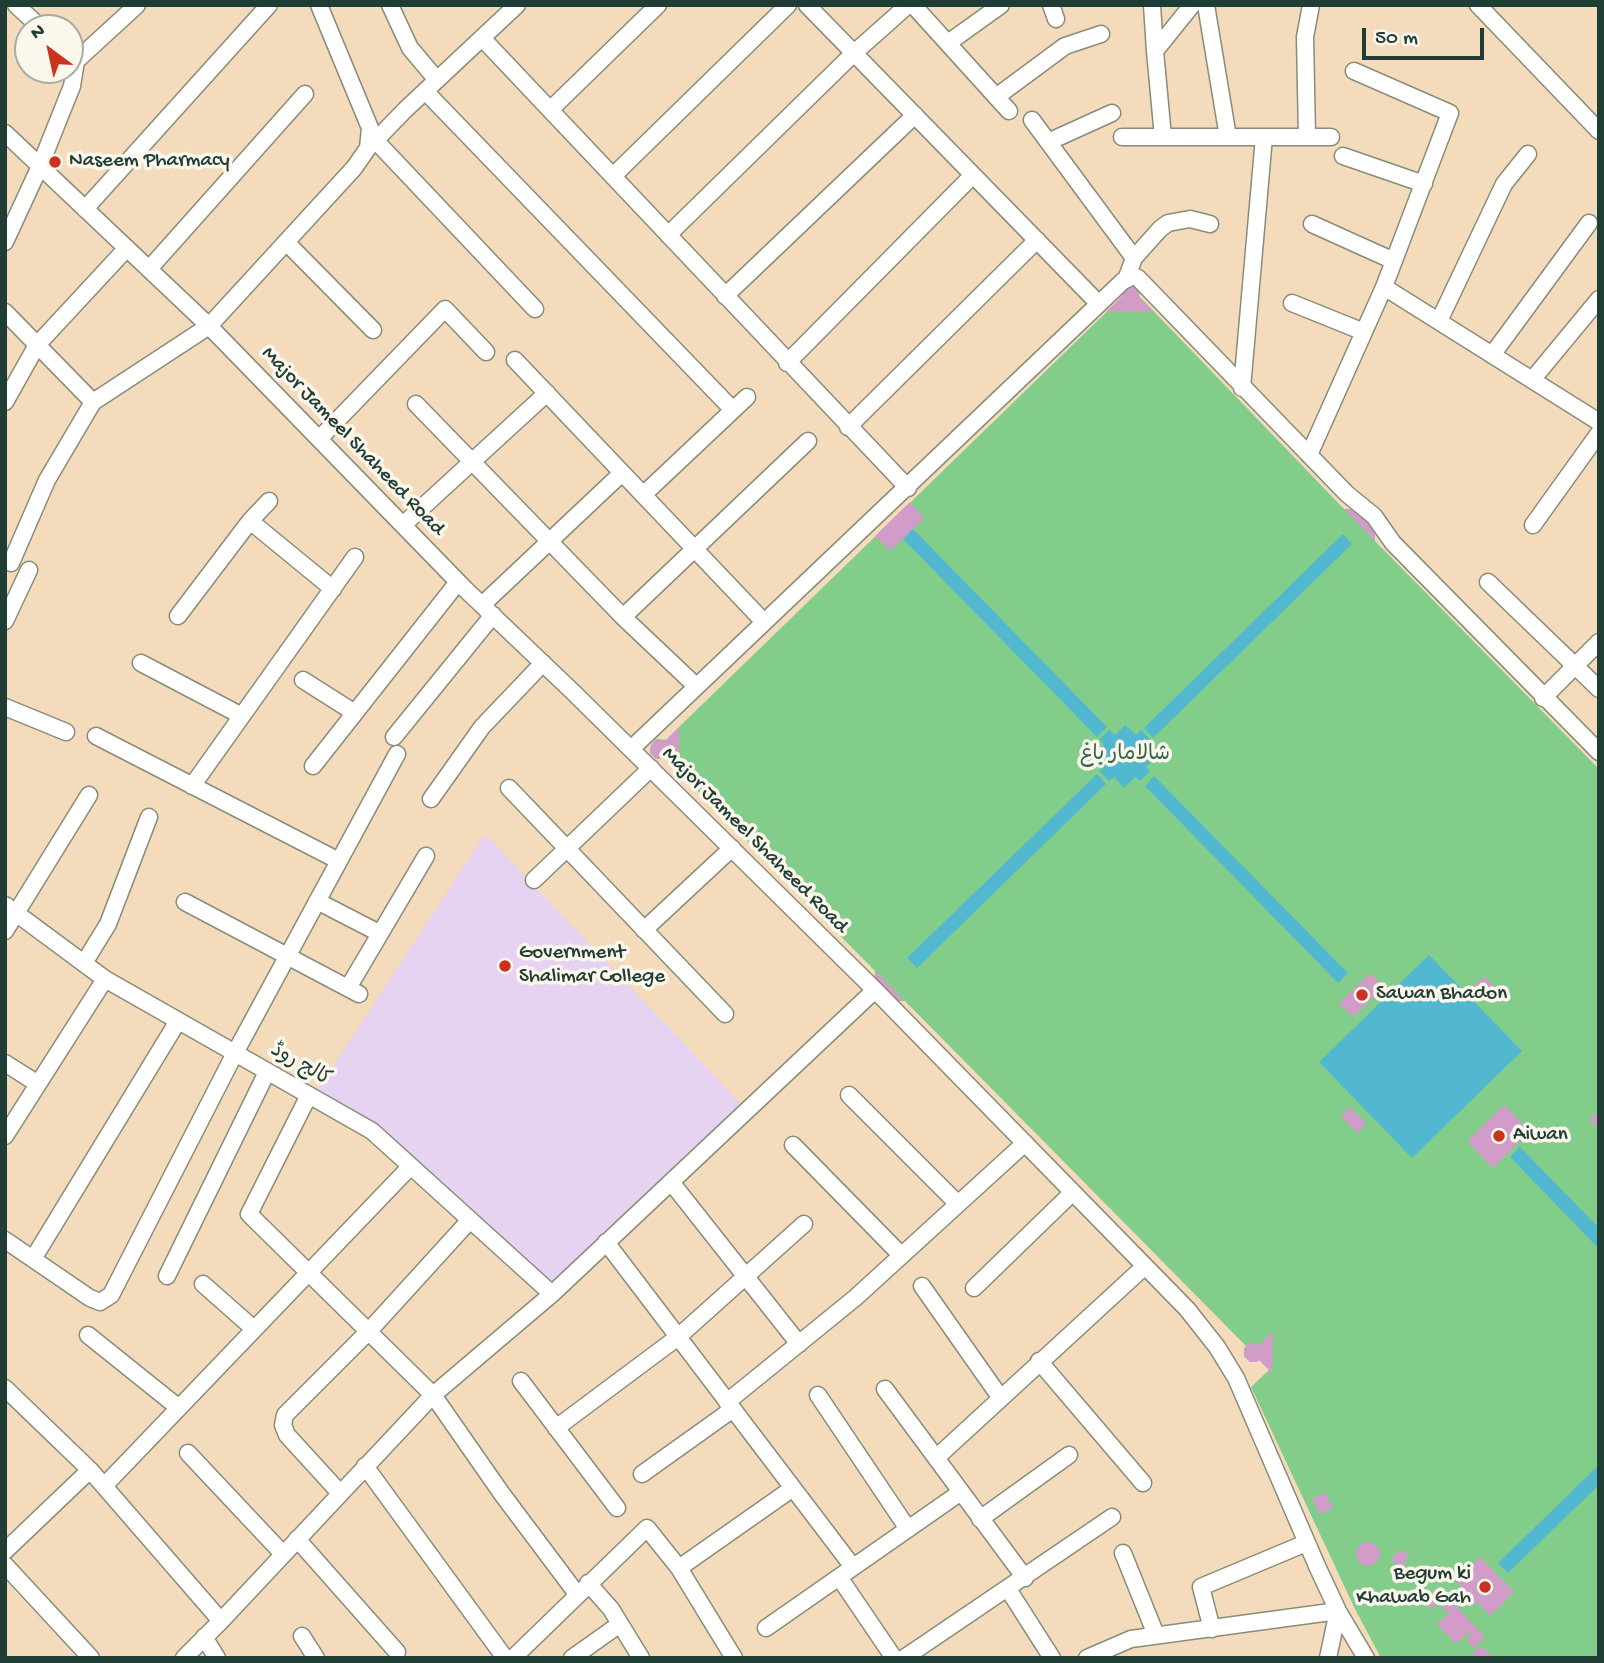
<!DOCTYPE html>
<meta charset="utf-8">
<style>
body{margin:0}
#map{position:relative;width:1604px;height:1663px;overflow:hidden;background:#f3dbbc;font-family:"Gochi Hand",sans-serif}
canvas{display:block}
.frame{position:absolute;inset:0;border:7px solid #1f3d34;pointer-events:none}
.north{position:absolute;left:14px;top:14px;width:70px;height:70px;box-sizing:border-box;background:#fbf7ec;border:2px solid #a3ada2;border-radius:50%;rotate:327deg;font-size:19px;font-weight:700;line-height:28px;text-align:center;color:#1f3d34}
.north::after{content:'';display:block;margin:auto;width:24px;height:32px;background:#c8321e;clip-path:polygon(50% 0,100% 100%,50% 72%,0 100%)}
.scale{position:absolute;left:1362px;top:28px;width:122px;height:32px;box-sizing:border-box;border:4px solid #1f3d34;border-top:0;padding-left:9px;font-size:21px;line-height:24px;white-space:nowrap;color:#1f3d34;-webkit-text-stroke:5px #fbf7ec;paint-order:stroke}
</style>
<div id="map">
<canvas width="1604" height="1663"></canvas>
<div class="frame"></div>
<div class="north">N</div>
<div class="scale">50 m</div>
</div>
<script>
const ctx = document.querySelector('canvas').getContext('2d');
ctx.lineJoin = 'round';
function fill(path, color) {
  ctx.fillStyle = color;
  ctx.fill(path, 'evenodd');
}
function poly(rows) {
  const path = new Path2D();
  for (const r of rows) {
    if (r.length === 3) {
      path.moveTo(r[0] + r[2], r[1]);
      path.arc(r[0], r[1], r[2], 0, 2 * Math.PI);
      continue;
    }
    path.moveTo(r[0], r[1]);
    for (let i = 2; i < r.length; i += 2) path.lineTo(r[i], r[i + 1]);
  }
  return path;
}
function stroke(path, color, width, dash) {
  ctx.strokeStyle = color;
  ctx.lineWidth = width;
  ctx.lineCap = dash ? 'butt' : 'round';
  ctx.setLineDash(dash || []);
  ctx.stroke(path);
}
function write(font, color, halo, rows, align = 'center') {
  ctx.font = font + ' "Gochi Hand","Playpen Sans Arabic",sans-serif';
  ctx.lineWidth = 7;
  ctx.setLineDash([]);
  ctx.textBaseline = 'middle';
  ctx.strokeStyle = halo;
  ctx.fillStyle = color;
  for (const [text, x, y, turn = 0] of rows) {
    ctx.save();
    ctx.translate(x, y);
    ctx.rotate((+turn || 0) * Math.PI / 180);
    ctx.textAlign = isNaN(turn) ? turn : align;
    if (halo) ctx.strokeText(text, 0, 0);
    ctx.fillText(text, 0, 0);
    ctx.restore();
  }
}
fill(poly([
 [485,834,747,1110,552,1294,372,1132,313,1097]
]), '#e5d3f1');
fill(poly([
 [1141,286,1139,296,1344,509,1361,509,1375,524,1375,541,1599,769,1599,1658,1381,1658,1355,1609,1251,1387,1269,1370,1260,1360,1250,1362,1244,1356,1246,1346,905,1001,890,1001,875,985,875,971,665,758,656,759,650,753,651,745,656,739,666,740,679,727,1123,296,1121,293]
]), '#83cd8b');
fill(poly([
 [913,529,1107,727,1097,737,903,539],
 [1343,534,1352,544,1153,738,1144,728],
 [1125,725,1136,735,1141,730,1151,740,1146,745,1157,756,1146,767,1150,772,1140,781,1135,777,1124,788,1114,777,1109,781,1099,771,1104,767,1093,756,1104,745,1100,739,1109,730,1115,735],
 [1097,774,1106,784,917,968,907,958],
 [1154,776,1348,973,1338,983,1145,786],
 [1429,955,1522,1051,1412,1158,1319,1062],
 [1520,1147,1599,1228,1599,1249,1510,1157],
 [1599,1465,1599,1485,1508,1573,1498,1563]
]), '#51b8d0');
fill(poly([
 [1127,280,1141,286,1138,296,1154,312,1106,312,1123,295,1121,293],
 [910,502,924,518,890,551,875,536],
 [1344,509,1361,509,1375,524,1375,541],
 [679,727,679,772,665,758,656,759,650,753,651,745,656,739,665,741],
 [876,971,904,1000,890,1001,875,985],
 [1370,973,1384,987,1353,1017,1339,1003],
 [1484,976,1500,993,1491,1002,1474,986],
 [1504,1105,1530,1131,1493,1168,1467,1141],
 [1350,1107,1366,1124,1357,1133,1341,1116],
 [1599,1110,1599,1129,1589,1120],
 [1273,1331,1272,1373,1259,1360,1257,1362,1250,1362,1244,1356,1244,1348,1250,1343,1259,1345],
 [1325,1493,1333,1508,1320,1514,1312,1499],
 [1368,1554,12],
 [1402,1549,1409,1557,1404,1562,1406,1565,1401,1569,1391,1558],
 [1480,1557,1514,1592,1490,1616,1477,1602,1473,1606,1464,1597,1468,1594,1456,1581],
 [1438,1587,1485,1637,1474,1648,1466,1640,1471,1635,1468,1633,1456,1644,1437,1624,1449,1613,1438,1602,1431,1609,1423,1601],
 [1481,1646,1494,1658,1474,1658,1471,1655]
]), '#d19dc8');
const minor = poly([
 [16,5,41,28],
 [390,5,410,48,437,80],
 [807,5,1099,304],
 [913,5,1009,111],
 [1051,5,1056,19],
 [1152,5,1155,51],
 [1206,5,1228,137],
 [1478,5,1599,131],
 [482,38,908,488],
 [948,43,1001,5],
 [76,61,137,5],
 [425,91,733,410],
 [996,97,1065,46,1101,34],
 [550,110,658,5],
 [1032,120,1134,258,1127,277],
 [5,133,209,326,465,589,573,692,875,990,1187,1309,1217,1347,1236,1378,1317,1566,1338,1611,1366,1658],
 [1122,137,1264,137],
 [1163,137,1155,51,1192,5],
 [1307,137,1305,37,1311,5],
 [375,140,535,309],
 [1048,142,1112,113],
 [370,146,406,109,517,5],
 [1343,156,1424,184],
 [613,176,788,5],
 [85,209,269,5],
 [1312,224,1394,261],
 [668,235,854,53,908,5],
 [5,242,40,166,72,86,76,61,70,55],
 [286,242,373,330],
 [1134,258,1160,229,1168,223,1190,219,1210,224],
 [149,269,305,94],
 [1384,287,1599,422],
 [725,296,915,115],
 [1292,303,1364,332],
 [5,312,93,402,209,326,354,168,368,148,370,128,319,5],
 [1439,321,1504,184,1528,154],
 [1492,355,1589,223],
 [515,360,764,622],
 [787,363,973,175],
 [1532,380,1599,299],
 [1242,388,1264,137,1331,137],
 [5,402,37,345,127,248],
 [416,404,623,617,696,686],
 [848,427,1037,240],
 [319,439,445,309,486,352],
 [1309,455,1384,287,1450,113,1354,71],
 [643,495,747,397],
 [269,501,250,521,333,589],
 [403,525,547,393],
 [1533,525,1599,433],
 [11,563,47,480,93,402],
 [1488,582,1599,689],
 [482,605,622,473],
 [178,616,250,521],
 [623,617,808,441],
 [5,621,29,570],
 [141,663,242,716],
 [303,680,355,713],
 [1543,698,1599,642],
 [5,707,66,732],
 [96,736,339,861],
 [394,737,493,615],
 [631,749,1123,281,1133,276,1138,278,1347,494,1374,516,1393,543,1599,752],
 [313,766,458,582],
 [192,786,355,557],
 [509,788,725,1014],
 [431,799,482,727,543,663],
 [534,880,651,768],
 [317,901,379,933],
 [185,902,359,994],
 [5,905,105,979,372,1131,552,1294],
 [644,930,732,848],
 [5,931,89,795],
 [84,963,108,924,149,817],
 [348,988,426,856],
 [5,1063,38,1084],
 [309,1095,249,1214,433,1395,502,1494,577,1594],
 [849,1095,958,1204],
 [5,1136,105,979],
 [793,1145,901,1255],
 [671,1182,799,1344],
 [5,1240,90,1298,100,1302,111,1295,235,1053,397,754],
 [606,1242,853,1567],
 [33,1259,178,1021],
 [167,1276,267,1072],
 [203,1284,254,1329],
 [922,1286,1000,1397],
 [974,1288,1072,1193],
 [88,1335,179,1408],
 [1039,1361,1143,1483],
 [521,1381,617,1508],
 [5,1388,90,1470,221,1621],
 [885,1389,1025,1578],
 [818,1395,908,1529],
 [727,1402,855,1298,1025,1143],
 [556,1428,678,1337,804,1224],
 [188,1453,283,1554],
 [936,1458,1145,1266],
 [365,1466,505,1658],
 [642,1474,733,1409],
 [104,1486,410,1167],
 [340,1493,287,1435,283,1425,285,1415,369,1331,470,1220],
 [980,1519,1069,1455],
 [297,1539,397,1652],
 [5,1551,90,1470],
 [1123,1553,1156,1635],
 [5,1565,91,1658],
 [679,1568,734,1658],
 [839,1577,894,1658],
 [588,1583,611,1609,641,1658],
 [1008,1589,1052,1658],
 [766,1628,961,1492],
 [1212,1629,1201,1587,1306,1543],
 [302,1636,316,1658],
 [204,1637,217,1658],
 [184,1658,221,1621,433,1395,552,1294,875,990],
 [513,1658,647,1528,679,1568,793,1488],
 [572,1658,620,1624],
 [904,1658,1112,1517],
 [1087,1658,1131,1639,1338,1611,1328,1658]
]);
stroke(minor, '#898c78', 19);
stroke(minor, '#fff', 16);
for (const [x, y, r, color] of [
 [55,162,7,"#c8321e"],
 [505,966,7,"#c8321e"],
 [1362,995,7,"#c8321e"],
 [1499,1136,7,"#c8321e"],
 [1485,1587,7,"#c8321e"]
]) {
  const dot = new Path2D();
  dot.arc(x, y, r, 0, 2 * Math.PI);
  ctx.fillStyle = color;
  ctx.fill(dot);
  stroke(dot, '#fbf7ec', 2.5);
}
write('21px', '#1f3d34', '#fbf7ec', [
 ["Naseem Pharmacy",69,162],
 ["Government",519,954],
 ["Shalimar College",519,978],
 ["Sawan Bhadon",1376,995],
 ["Aiwan",1513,1136],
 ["Begum ki",1471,1575,"right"],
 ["Khawab Gah",1471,1599,"right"]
], 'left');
write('21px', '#1f3d34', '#fbf7ec', [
 ["Major Jameel Shaheed Road",352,442,46],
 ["Major Jameel Shaheed Road",754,841,45],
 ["کالج روڈ",300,1066,30]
]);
write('21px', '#38614a', '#fbf7ec', [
 ["شالامار باغ",1125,756]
]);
</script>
